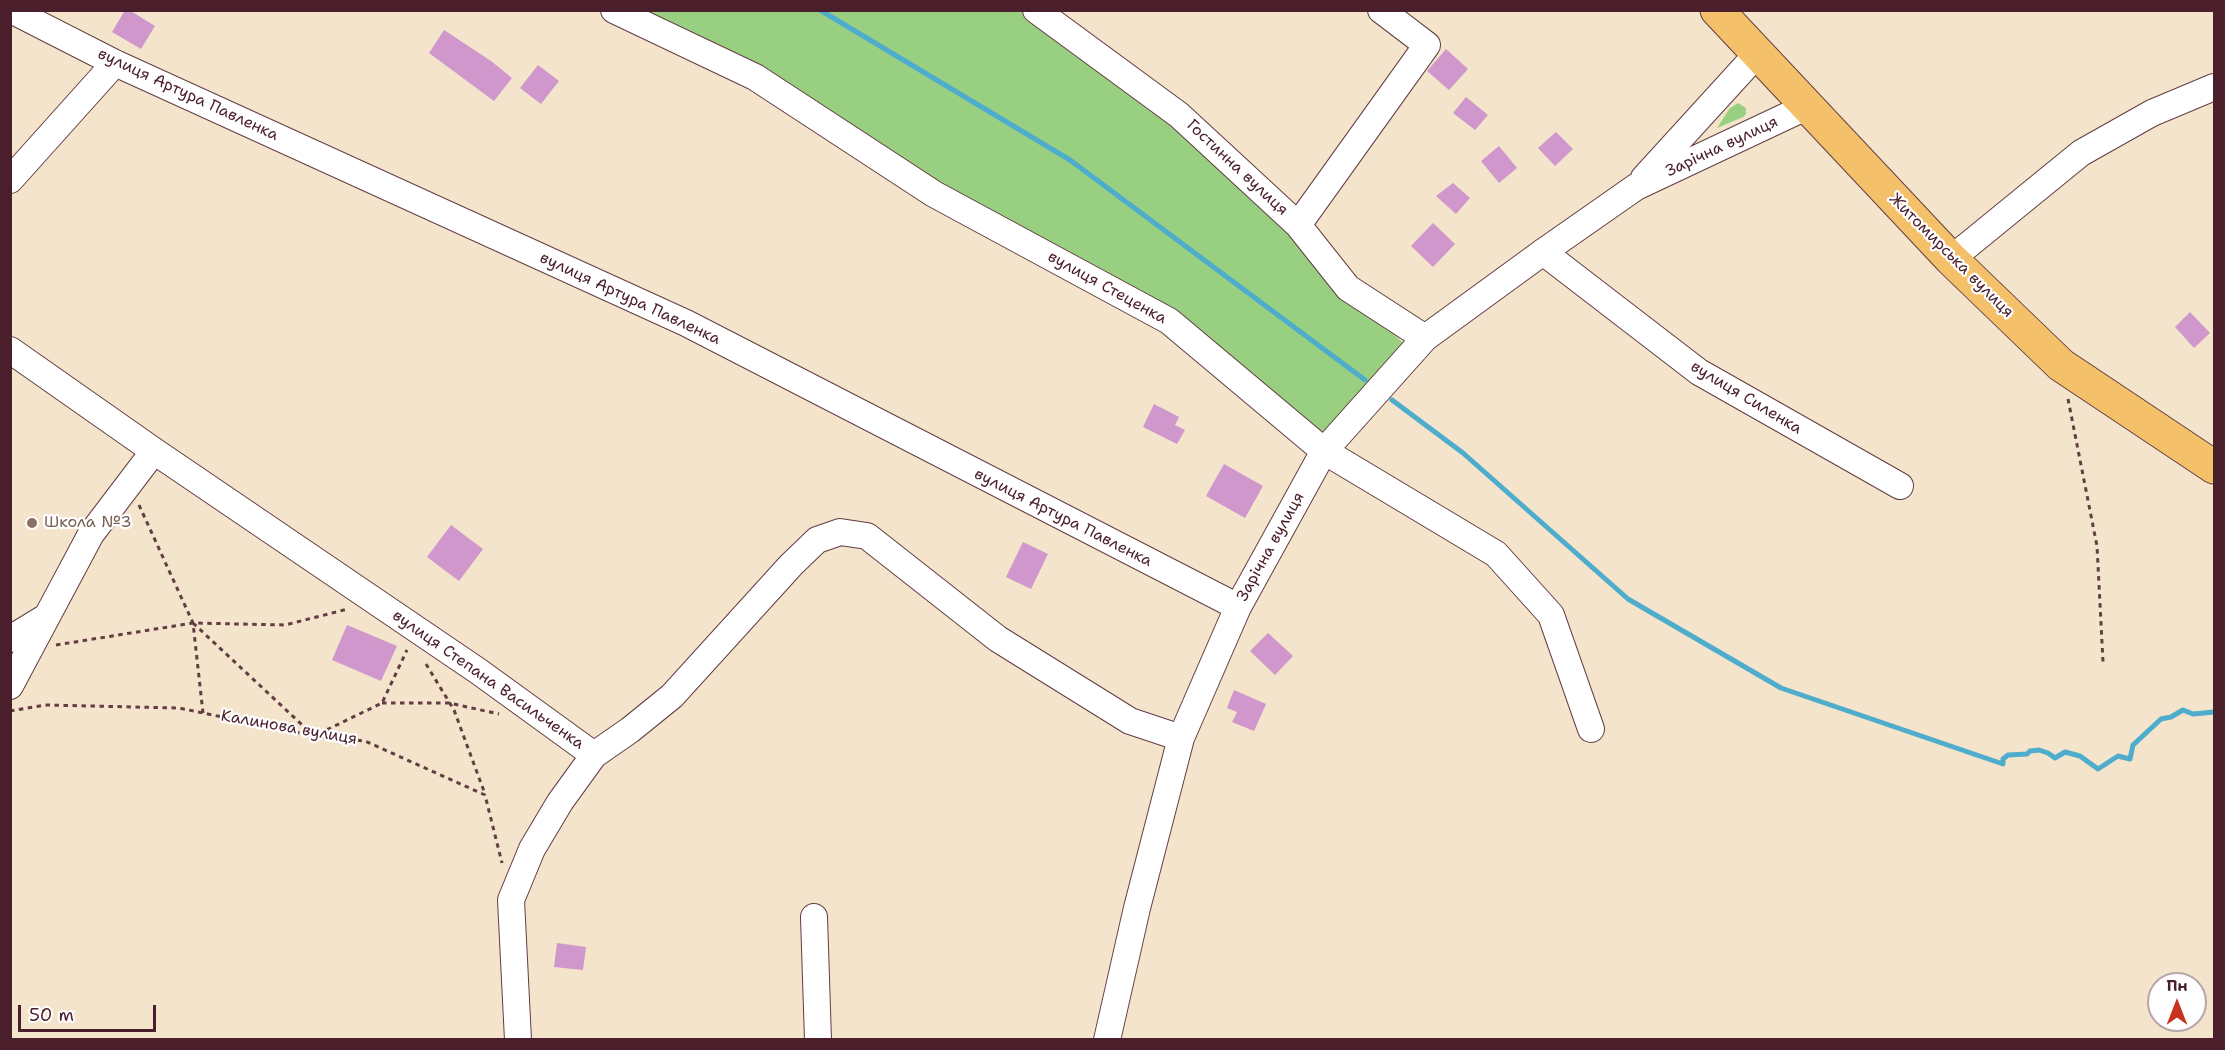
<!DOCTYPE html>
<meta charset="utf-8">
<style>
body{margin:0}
#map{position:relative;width:2225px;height:1050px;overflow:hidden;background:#f3e4cb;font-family:"Shantell Sans",sans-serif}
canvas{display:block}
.frame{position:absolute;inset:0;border:12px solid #4a1f2b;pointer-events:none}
.north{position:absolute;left:2147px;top:972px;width:60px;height:60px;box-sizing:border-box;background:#fff;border:2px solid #b7a5aa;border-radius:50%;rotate:0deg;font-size:16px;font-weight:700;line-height:24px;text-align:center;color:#4a1f2b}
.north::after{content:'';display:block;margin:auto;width:21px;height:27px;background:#c8321e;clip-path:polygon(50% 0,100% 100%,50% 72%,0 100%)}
.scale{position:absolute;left:18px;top:1005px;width:138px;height:27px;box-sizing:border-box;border:3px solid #4a1f2b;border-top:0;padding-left:8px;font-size:18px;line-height:21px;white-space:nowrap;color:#4a1f2b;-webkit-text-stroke:4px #fff;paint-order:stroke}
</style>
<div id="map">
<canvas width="2225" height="1050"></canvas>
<div class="frame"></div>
<div class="north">Пн</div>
<div class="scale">50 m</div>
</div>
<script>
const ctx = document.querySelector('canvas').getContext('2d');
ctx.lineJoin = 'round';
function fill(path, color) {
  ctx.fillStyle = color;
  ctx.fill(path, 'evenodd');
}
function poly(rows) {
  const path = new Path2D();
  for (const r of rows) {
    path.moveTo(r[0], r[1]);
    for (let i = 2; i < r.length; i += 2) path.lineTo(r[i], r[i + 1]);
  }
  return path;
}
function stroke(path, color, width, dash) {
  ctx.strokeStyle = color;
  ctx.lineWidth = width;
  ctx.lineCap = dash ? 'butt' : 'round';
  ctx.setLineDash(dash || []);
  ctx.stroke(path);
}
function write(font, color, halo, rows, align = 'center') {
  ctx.font = font + ' "Shantell Sans",sans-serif';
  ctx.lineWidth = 4.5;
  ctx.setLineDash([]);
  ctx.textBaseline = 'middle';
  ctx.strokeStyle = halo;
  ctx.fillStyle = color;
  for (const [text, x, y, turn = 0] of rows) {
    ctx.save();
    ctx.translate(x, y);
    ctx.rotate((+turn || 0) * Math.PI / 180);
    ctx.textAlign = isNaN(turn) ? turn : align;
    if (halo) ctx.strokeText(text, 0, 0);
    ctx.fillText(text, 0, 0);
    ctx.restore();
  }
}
fill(poly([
 [614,11,1035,11,1179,115,1412,352,1324,451,1169,321],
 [1738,103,1746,108,1746,114,1743,117,1717,128,1730,108]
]), '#98cf81');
stroke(poly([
 [820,10,1070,160,1365,380],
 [1392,400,1463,453,1628,599,1781,688,2003,764,2003,759,2008,755,2027,754,2030,751,2039,750,2048,753,2055,758,2065,752,2080,756,2098,769,2118,756,2130,759,2133,745,2161,719,2171,717,2183,710,2193,714,2214,712]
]), '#4eaccc', 5);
fill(poly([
 [125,10,129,10,155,26,141,49,112,32],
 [444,30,491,61,512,78,494,101,429,53],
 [1446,49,1468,69,1449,90,1427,71],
 [538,65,559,81,541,104,520,88],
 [1466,97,1488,115,1475,130,1453,113],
 [1556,132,1573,149,1555,166,1538,148],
 [1499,146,1517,168,1499,183,1481,161],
 [1453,183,1470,198,1456,214,1436,196],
 [1433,223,1455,244,1433,267,1411,246],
 [2190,312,2210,333,2194,348,2175,327],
 [1154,404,1179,417,1175,425,1185,430,1177,444,1143,427],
 [1224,464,1263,486,1245,518,1206,496],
 [451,525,483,549,459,581,427,557],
 [1023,542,1048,554,1031,589,1006,577],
 [347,625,397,646,381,681,332,660],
 [1268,633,1293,656,1275,675,1250,651],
 [1234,690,1266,704,1254,731,1232,722,1237,712,1227,708],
 [557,943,586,947,583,970,554,967]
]), '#cf97cc');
const minor = poly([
 [11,10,115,63,686,323,1238,607],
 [614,10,755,77,934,194,1169,321,1324,451,1496,554,1551,615,1591,729],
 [1036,10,1179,115,1298,225,1348,288,1425,338],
 [1644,178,1758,53],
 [10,180,115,63],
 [1298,225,1427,45,1381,10],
 [1543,252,1699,372,1900,486],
 [1951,259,2081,153,2152,113,2214,87],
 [10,350,154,451,478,671,594,755,630,730,672,696,791,565,817,540,840,532,867,536,998,639,1130,721,1181,738],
 [10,639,46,617],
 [10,686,91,534,154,451],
 [814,917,818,1040],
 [518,1040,511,900,532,849,560,802,594,755],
 [1107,1040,1137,908,1181,738,1238,607,1324,451,1425,338,1543,252,1636,187,1808,106]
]);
const major = poly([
 [1717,10,1951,259,2061,365,2214,467]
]);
stroke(minor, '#633d43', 28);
stroke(major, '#633d43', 35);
stroke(poly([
 [2068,399,2097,546,2103,662],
 [139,505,193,623,203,713],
 [193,623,314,736,382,703,407,650],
 [56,645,193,623,285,625,348,609],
 [426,664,454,710,485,794],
 [382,703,449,703,499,714],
 [10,711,45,705,179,708,314,736,365,741,485,795,502,863]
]), '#633d43', 3, [4.5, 4.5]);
stroke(minor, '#fff', 26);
stroke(major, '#f4c16a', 33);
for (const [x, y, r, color] of [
 [32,523,6,"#8d6e63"]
]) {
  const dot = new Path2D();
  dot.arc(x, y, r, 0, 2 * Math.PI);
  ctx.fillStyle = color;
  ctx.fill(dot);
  stroke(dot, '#fff', 2);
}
write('16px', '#4a1f2b', '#fff', [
 ["вулиця Артура Павленка",188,95,25],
 ["Зарічна вулиця",1722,147,-25],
 ["Гостинна вулиця",1237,168,43],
 ["Житомирська вулиця",1951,256,45],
 ["вулиця Стеценка",1107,288,29],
 ["вулиця Артура Павленка",630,299,25],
 ["вулиця Силенка",1746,398,31],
 ["вулиця Артура Павленка",1063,518,27],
 ["Зарічна вулиця",1271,547,-61],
 ["вулиця Степана Васильченка",488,680,35],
 ["Калинова вулиця",289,728,10]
]);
write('16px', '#785e54', '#fff', [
 ["Школа №3",44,523]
], 'left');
</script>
